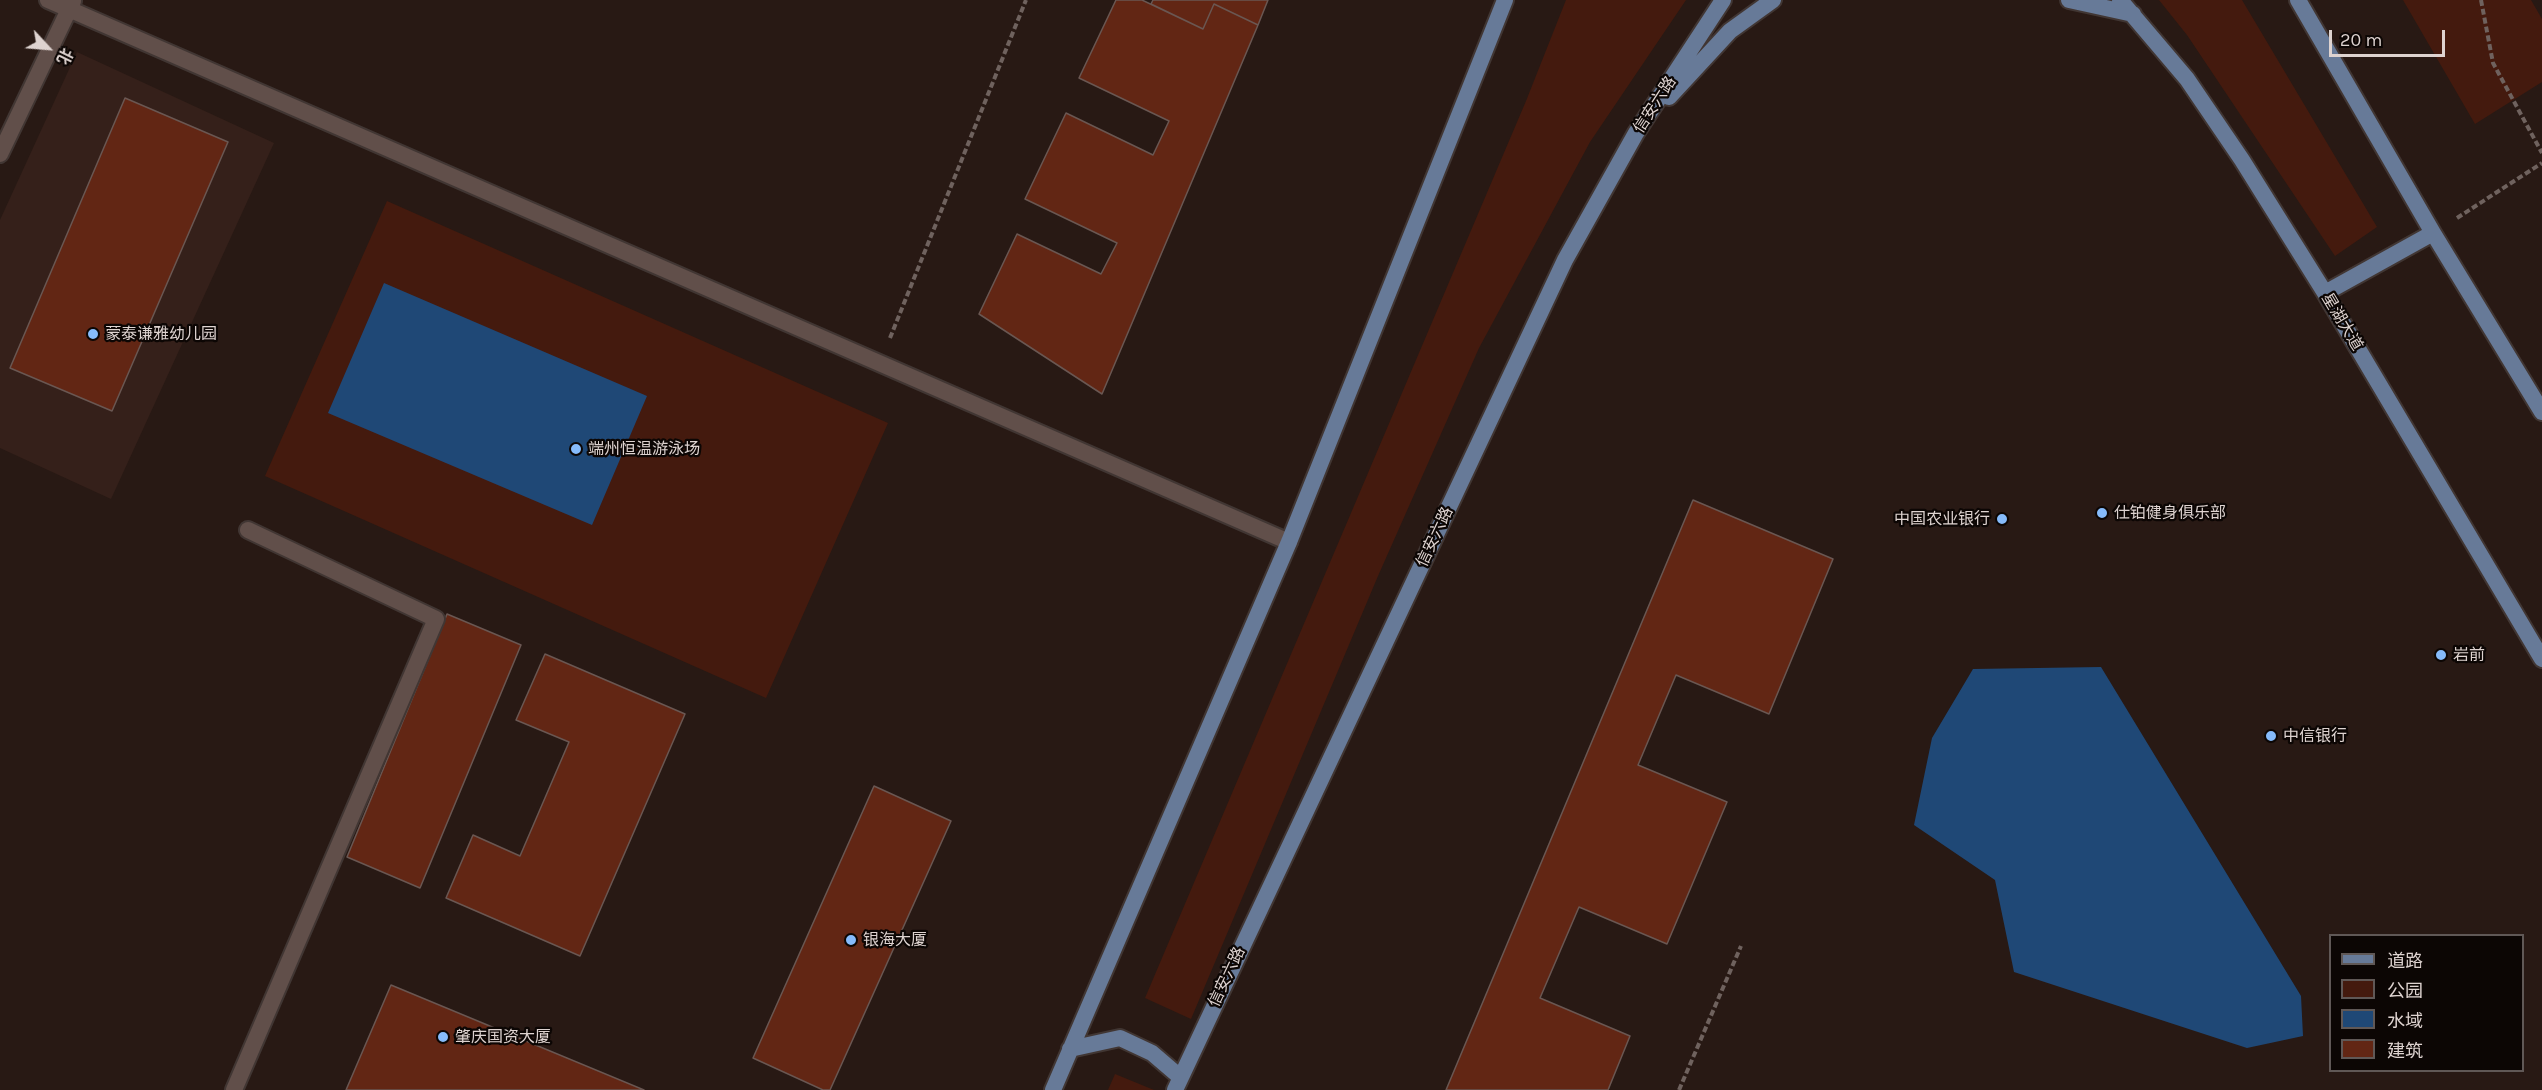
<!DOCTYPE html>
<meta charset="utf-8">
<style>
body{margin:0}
#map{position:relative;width:2542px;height:1090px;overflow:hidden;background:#281914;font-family:Karla,"Noto Sans SC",sans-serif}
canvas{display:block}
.legend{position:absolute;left:2329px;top:934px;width:195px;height:138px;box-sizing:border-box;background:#0c0604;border:2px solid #605856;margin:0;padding:8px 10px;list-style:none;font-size:18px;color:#ded3d0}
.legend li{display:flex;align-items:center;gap:12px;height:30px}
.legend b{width:30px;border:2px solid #605856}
.north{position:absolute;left:18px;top:18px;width:60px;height:60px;-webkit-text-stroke:4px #0c0604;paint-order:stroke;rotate:116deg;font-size:16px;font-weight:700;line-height:24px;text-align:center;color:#ded3d0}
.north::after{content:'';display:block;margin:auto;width:21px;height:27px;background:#ded3d0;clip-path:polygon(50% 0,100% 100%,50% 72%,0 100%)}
.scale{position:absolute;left:2329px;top:30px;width:116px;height:27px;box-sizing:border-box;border:3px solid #ded3d0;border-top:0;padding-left:8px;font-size:18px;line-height:21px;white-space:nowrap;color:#ded3d0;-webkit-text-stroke:4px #0c0604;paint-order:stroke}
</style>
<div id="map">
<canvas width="2542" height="1090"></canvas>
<ul class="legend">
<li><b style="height:8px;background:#677a98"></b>道路</li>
<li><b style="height:16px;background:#441a0e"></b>公园</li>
<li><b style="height:16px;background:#1f4876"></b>水域</li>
<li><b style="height:16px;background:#622614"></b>建筑</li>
</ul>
<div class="north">北</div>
<div class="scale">20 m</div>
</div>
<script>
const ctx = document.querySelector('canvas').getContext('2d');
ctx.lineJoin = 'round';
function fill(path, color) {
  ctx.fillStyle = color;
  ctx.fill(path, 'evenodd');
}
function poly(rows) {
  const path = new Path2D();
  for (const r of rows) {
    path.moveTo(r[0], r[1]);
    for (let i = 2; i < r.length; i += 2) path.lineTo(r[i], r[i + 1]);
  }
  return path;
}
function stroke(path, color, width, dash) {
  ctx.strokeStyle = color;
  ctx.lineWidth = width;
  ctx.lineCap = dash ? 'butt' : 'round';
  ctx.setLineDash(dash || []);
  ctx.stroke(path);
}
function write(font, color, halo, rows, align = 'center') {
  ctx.font = font + ' Karla,"Noto Sans SC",sans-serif';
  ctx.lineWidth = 4.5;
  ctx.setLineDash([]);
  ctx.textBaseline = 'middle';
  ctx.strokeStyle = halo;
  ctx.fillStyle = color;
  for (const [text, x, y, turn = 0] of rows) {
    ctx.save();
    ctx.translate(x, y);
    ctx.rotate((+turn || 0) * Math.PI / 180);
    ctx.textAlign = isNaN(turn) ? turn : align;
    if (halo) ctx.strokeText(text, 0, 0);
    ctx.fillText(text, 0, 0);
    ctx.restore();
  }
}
fill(poly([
 [77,52,274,143,111,499,0,448,0,220]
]), '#35201a');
fill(poly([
 [1566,0,1686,0,1590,142,1479,348,1378,576,1191,1019,1145,998,1526,101],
 [2159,0,2242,0,2377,227,2335,256,2187,35],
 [2403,0,2531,0,2542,19,2542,82,2475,124],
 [387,201,888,423,766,698,265,476],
 [1115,1074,1154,1090,1108,1090]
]), '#441a0e');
fill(poly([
 [384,283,647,396,592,525,328,413],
 [2101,667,2301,996,2303,1036,2247,1048,2014,972,1995,880,1914,825,1932,738,1973,669]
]), '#1f4876');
const building = poly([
 [1116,0,1142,0,1203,29,1214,4,1258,25,1102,394,979,314,1017,234,1101,274,1117,243,1025,199,1066,113,1153,155,1169,121,1079,78,1116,0],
 [1153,0,1268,0,1258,25,1214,4,1203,29,1151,4,1153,0],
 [125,98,228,142,112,411,10,368,125,98],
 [1693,500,1833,559,1769,714,1676,675,1638,765,1727,802,1667,944,1579,907,1540,998,1630,1036,1608,1090,1446,1090,1693,500],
 [447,614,521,645,420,888,347,857,447,614],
 [545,654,685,714,580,956,446,898,473,835,520,856,569,742,516,720,545,654],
 [874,786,951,821,830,1090,823,1090,753,1058,874,786],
 [391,985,644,1090,346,1090,391,985]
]);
fill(building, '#622614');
stroke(building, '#6a5752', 1.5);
const service = poly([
 [234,1090,436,619,248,530]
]);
const minor = poly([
 [48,0,1289,542],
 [0,154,73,1]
]);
const primary = poly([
 [2069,0,2133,14],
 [2120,0,2187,79,2242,160,2325,293,2542,659],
 [2298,0,2433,233,2542,412],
 [1669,97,1730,31,1773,0],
 [2325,293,2433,233],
 [1070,1049,1120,1038,1152,1053,1180,1077],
 [1053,1090,1289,542,1505,0],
 [1175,1090,1565,260,1636,133,1723,0]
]);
stroke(service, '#413633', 20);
stroke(minor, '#413633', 20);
stroke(primary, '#413633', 20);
stroke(poly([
 [2481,0,2493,63,2542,153],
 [2457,218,2542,163],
 [890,338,1026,0],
 [1679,1090,1741,946]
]), '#6f625e', 4, [6, 3]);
stroke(service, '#614f4a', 16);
stroke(minor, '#614f4a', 16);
stroke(primary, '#677a98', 16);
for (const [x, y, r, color] of [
 [93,334,6,"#86bbfb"],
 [576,449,6,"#86bbfb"],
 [2102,513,6,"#86bbfb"],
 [2002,519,6,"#86bbfb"],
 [2441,655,6,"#86bbfb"],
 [2271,736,6,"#86bbfb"],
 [851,940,6,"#86bbfb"],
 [443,1037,6,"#86bbfb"]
]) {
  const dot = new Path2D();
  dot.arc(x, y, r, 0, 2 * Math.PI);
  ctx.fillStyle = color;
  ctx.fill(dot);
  stroke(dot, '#0c0604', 2);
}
write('16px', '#ded3d0', '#0c0604', [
 ["信安六路",1655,105,-57],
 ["星湖大道",2342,322,59],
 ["信安六路",1435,537,-65],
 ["信安六路",1227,977,-65]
]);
write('16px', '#ded3d0', '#0c0604', [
 ["蒙泰谦雅幼儿园",105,334],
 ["端州恒温游泳场",588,449],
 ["仕铂健身俱乐部",2114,513],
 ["中国农业银行",1990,519,"right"],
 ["岩前",2453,655],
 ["中信银行",2283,736],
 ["银海大厦",863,940],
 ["肇庆国资大厦",455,1037]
], 'left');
</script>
